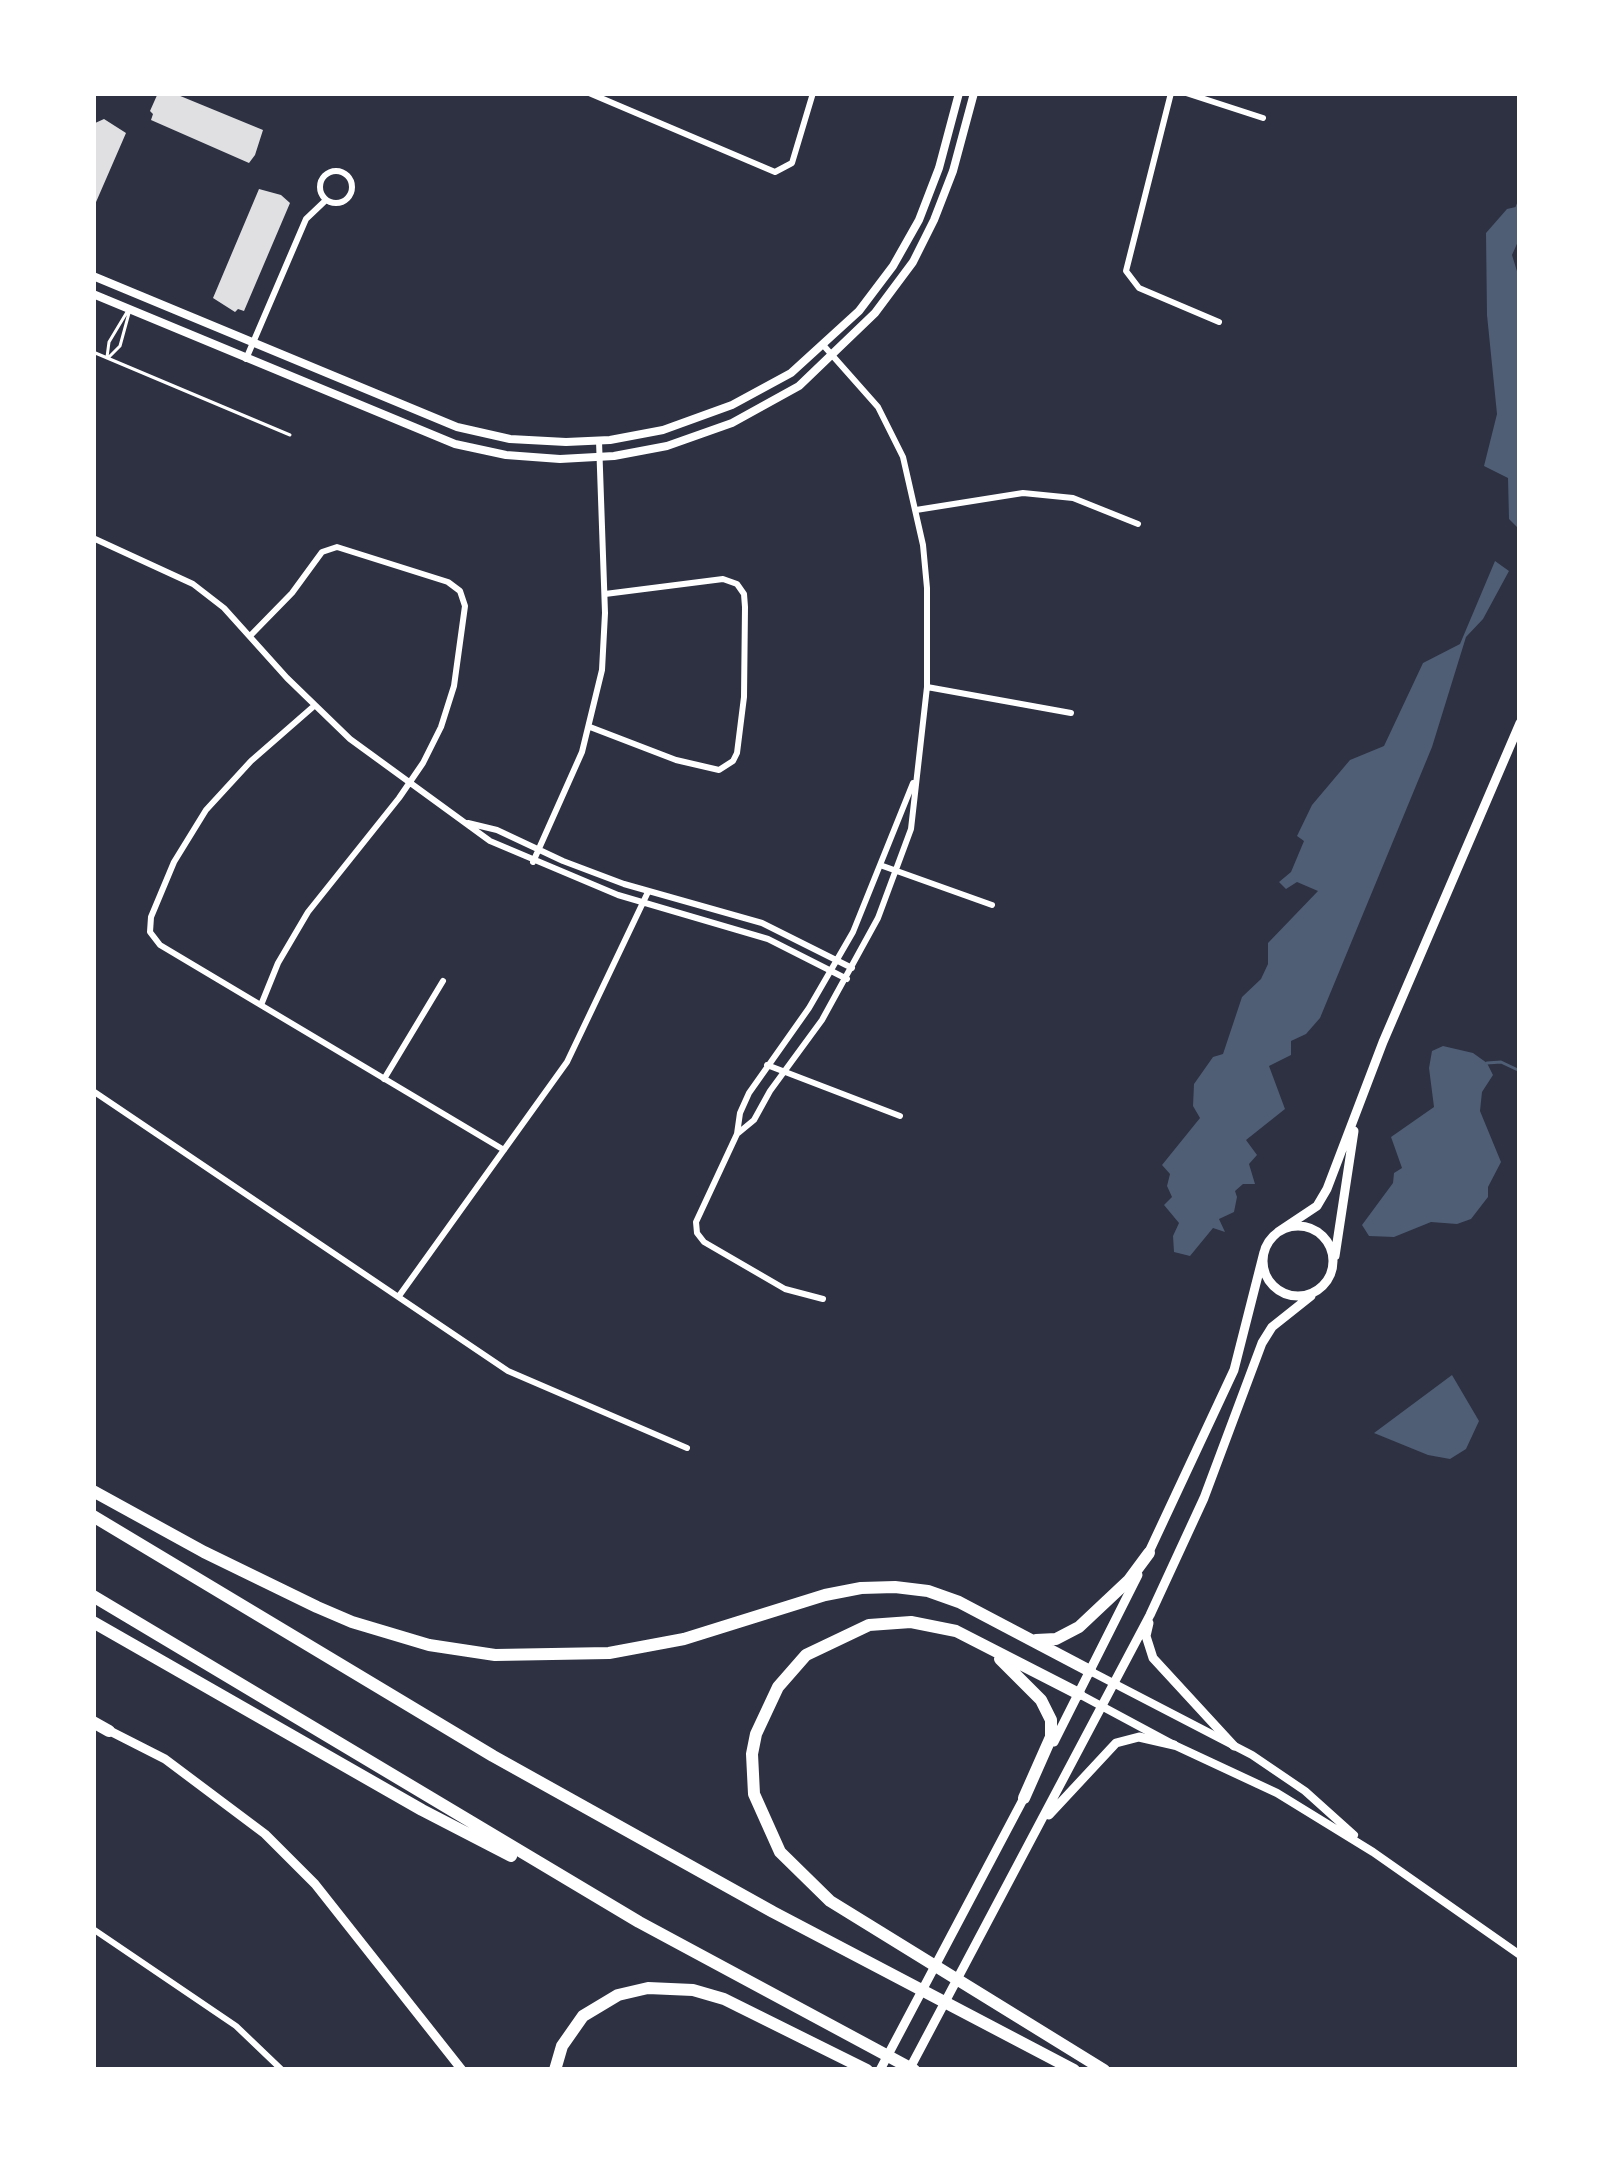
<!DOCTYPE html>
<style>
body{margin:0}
#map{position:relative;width:1613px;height:2163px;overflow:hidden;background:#2d3142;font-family:"Exo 2",sans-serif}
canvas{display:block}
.frame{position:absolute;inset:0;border:96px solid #fff;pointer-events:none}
</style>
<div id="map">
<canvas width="1613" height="2163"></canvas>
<div class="frame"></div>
</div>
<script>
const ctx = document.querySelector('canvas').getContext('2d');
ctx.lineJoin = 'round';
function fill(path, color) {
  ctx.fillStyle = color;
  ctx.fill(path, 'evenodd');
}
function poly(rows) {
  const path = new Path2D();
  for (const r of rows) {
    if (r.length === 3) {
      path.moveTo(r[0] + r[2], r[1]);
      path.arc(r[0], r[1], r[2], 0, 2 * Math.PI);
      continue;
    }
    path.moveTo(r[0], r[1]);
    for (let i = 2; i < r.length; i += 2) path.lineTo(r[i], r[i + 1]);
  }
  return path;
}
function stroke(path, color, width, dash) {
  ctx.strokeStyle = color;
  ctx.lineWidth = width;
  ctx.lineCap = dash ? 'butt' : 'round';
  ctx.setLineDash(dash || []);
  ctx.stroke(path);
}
fill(poly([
 [1520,206,1520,237,1512,255,1520,281,1520,530,1509,519,1508,478,1484,466,1497,414,1487,315,1486,233,1507,209],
 [1495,561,1509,571,1483,619,1466,637,1432,747,1320,1018,1306,1034,1291,1041,1291,1055,1269,1066,1285,1109,1246,1140,1257,1155,1249,1164,1255,1184,1243,1184,1235,1191,1237,1197,1234,1212,1219,1219,1225,1232,1213,1228,1190,1256,1174,1252,1173,1236,1179,1223,1164,1205,1172,1197,1167,1186,1170,1174,1162,1165,1200,1118,1193,1106,1194,1084,1213,1057,1223,1054,1242,997,1261,979,1268,964,1268,943,1318,891,1297,882,1286,889,1279,882,1291,872,1304,841,1297,836,1312,805,1350,760,1384,746,1423,663,1460,644],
 [1443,1046,1473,1053,1487,1063,1493,1075,1482,1092,1480,1111,1501,1162,1488,1187,1488,1197,1471,1219,1457,1224,1431,1222,1394,1237,1369,1236,1362,1225,1393,1183,1394,1173,1402,1168,1391,1137,1434,1107,1429,1068,1432,1051],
 [1452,1375,1479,1421,1466,1449,1450,1459,1428,1455,1374,1433]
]), '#4f5d75');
stroke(poly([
 [1517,207,1520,200],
 [1487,1063,1501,1062,1520,1071]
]), '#4f5d75', 3);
fill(poly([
 [158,93,173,93,263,130,255,155,249,163,151,120,153,114,150,111],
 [104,119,126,133,93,209,93,124],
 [259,189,281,195,290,203,244,311,238,309,235,312,213,298]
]), '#e0e0e3');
stroke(poly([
 [93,352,290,435],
 [107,357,109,342,127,312],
 [109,357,120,346,129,313]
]), '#fff', 3);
stroke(poly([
 [589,93,775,172,792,163,813,93],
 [1171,93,1126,271,1139,288,1219,322],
 [1186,93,1263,118],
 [336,187,16],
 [246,359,306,219,326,200],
 [916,510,1023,493,1073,498,1138,524],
 [93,538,193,584,224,608,287,678,350,739,490,841,618,895,768,939,847,979],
 [250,636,292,593,322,552,337,547,448,582,460,591,465,606,454,686,441,727,423,763,399,798,308,912,278,963,261,1005],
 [927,687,1071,713],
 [314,706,251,761,206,810,174,862,151,917,150,932,160,945,504,1150],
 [590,727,676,760,719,770,733,761,737,753,744,697,745,607,744,594,737,584,723,579,605,594],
 [468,823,497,830,563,861,624,884,762,923,852,968],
 [533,862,582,752,602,670,605,613,599,441],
 [880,865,992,905],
 [767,1065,900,1116],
 [384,1079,443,981],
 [93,1091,508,1371,687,1448],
 [737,1134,754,1120,770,1091,822,1020,878,918,911,829,927,687,927,588,923,545,903,457,878,407,824,346],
 [399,1296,567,1062,648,892],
 [823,1299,785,1289,704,1242,697,1233,696,1222,737,1134,740,1113,749,1093,809,1008,853,932,913,783],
 [93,1929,236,2026,282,2070]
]), '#fff', 6);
stroke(poly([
 [93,276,457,427,510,439,566,442,610,440,663,430,732,405,791,373,859,311,893,266,919,220,939,168,959,93],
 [93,294,455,444,506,455,560,459,614,456,667,446,732,423,799,386,875,313,913,262,934,220,953,171,974,93],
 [1090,1671,1252,1755,1305,1791,1354,1835],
 [1079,1694,1174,1745,1277,1793,1373,1852,1520,1955]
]), '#fff', 8);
stroke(poly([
 [1298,1261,35],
 [1278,1232,1317,1206,1327,1189,1383,1042,1520,723],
 [1335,1256,1354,1131],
 [1148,1554,1234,1370,1264,1252],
 [1149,1623,1146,1636,1153,1658,1234,1746],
 [106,1729,165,1759,265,1834,315,1884,462,2070],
 [1054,1742,1138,1575],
 [1049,1815,1116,1743,1139,1737,1174,1745],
 [880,2070,1026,1794],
 [909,2070,1150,1615,1204,1498,1262,1343,1272,1327,1311,1296]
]), '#fff', 9);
stroke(poly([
 [93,1491,204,1552,317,1607,352,1622,429,1645,495,1655,609,1653,684,1639,825,1595,861,1588,895,1587,928,1591,959,1602,1090,1671],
 [93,1516,493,1756,773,1912,1074,2070],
 [93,1596,639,1922,914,2070],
 [93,1622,422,1810,511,1856],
 [1036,1640,1056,1639,1079,1627,1129,1580,1149,1553],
 [1000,1659,1041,1700,1051,1720,1051,1737,1024,1798],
 [1079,1694,956,1631,911,1622,869,1625,806,1655,778,1687,756,1734,752,1754,754,1794,780,1852,830,1901,1104,2070],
 [93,1722,109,1731],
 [555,2070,562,2046,583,2016,618,1995,648,1988,693,1990,724,1999,867,2070]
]), '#fff', 12);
</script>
